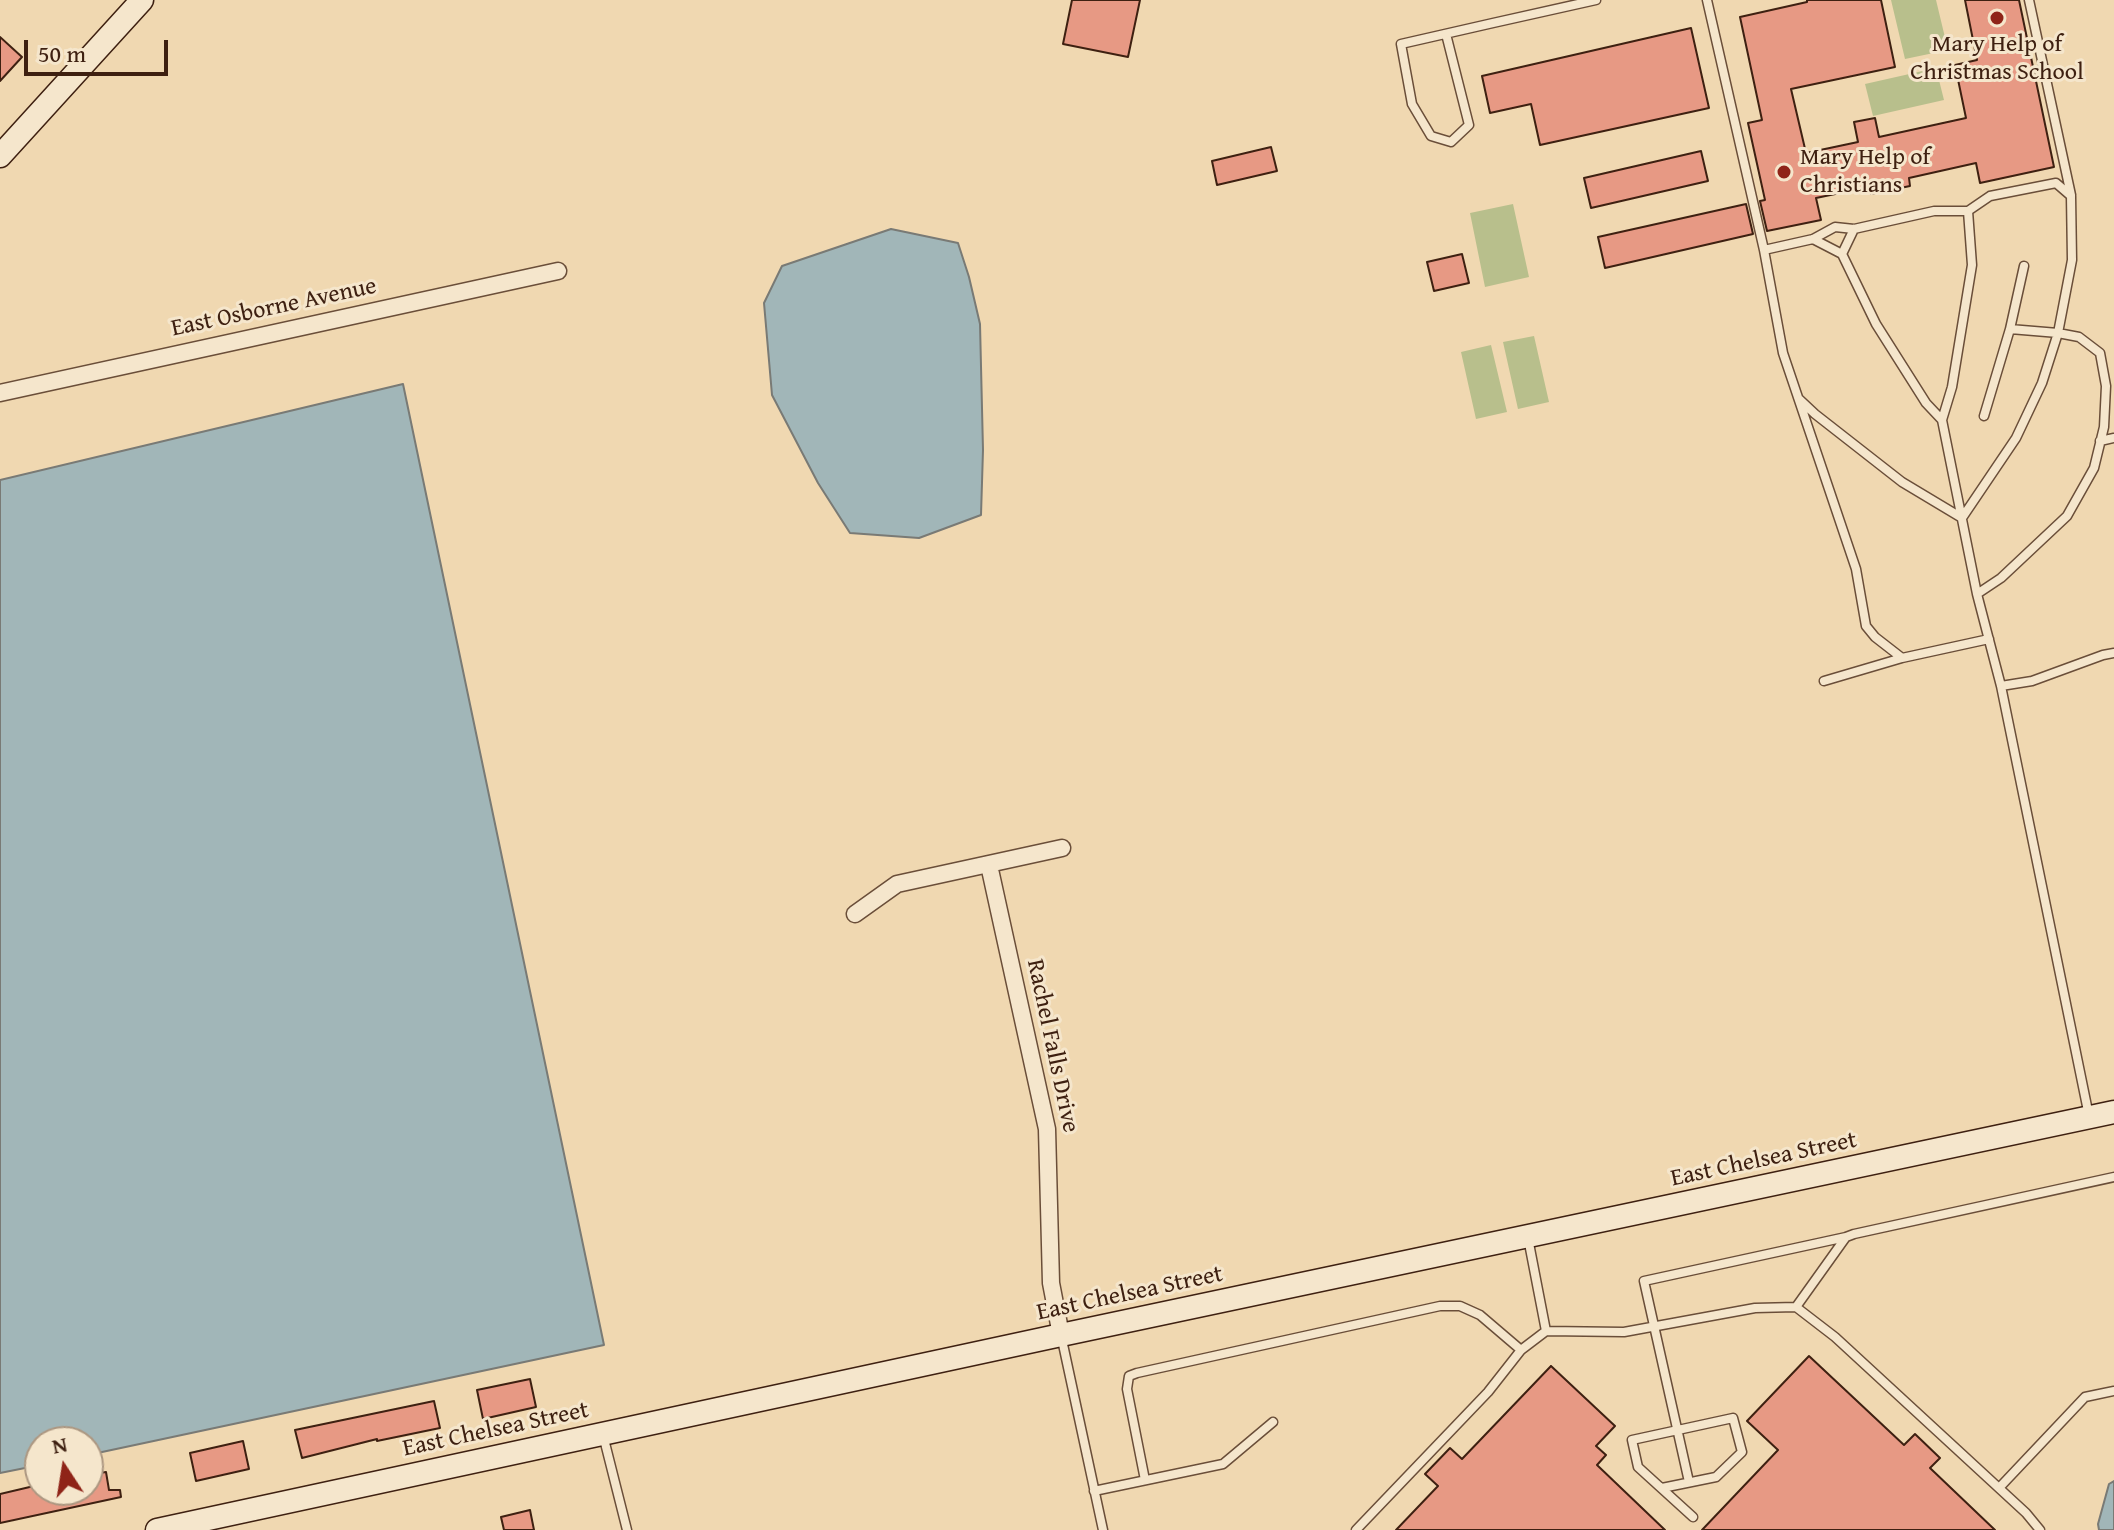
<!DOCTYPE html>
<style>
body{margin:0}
#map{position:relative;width:2114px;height:1530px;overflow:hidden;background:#f0d8b1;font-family:"Gentium Book Plus",serif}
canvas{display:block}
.north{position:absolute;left:24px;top:1426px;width:80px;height:80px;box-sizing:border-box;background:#f5e6cc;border:2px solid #ac9781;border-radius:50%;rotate:348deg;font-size:22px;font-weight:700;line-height:32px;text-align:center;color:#3e2011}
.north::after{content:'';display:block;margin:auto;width:28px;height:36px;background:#8f2418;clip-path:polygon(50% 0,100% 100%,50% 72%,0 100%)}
.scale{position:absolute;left:24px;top:40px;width:144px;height:36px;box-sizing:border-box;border:4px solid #3e2011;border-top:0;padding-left:10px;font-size:24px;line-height:28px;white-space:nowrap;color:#3e2011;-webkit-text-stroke:6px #f5e6cc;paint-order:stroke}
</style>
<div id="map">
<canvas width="2114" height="1530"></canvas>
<div class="north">N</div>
<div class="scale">50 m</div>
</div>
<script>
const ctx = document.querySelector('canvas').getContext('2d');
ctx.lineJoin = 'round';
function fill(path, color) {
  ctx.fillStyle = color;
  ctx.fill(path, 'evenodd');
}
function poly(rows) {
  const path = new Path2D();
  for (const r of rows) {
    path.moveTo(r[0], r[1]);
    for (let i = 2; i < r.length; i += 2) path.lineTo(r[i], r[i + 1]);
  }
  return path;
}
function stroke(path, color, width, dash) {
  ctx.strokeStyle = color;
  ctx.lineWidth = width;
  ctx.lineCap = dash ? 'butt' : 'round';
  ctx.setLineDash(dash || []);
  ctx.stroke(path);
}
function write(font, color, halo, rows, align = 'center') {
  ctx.font = font + ' "Gentium Book Plus",serif';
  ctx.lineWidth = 6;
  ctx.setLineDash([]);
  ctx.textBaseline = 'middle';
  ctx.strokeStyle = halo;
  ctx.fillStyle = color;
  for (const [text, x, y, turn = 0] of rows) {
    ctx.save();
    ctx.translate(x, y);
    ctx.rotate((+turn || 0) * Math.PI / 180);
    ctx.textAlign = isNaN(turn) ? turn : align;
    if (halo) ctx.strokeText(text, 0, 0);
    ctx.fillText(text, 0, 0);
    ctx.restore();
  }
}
fill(poly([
 [1891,0,1936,0,1948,50,1905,59],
 [1936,68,1944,100,1873,116,1865,84],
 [1513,204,1529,277,1485,287,1470,213],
 [1534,336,1549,402,1518,409,1503,342],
 [1491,345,1507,412,1476,419,1461,352]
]), '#b8bf8c');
const water = poly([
 [891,229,958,243,969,277,980,324,983,450,981,515,919,538,850,533,818,483,772,395,764,303,782,266,891,229],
 [403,384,604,1345,88,1455,88,1442,40,1442,40,1465,0,1473,0,480,403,384],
 [2114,1481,2114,1530,2099,1530,2098,1524,2109,1484,2114,1481]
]);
fill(water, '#a1b6b8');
stroke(water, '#797a75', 2);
const building = poly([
 [1072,0,1140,0,1128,57,1063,44,1072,0],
 [1807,0,1881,0,1895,67,1791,89,1806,153,1858,142,1854,122,1875,118,1879,137,1966,118,1955,65,1977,60,1965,0,2019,0,2054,167,1980,183,1976,163,1909,178,1910,186,1871,194,1869,187,1816,198,1821,220,1767,231,1760,201,1765,200,1748,123,1762,120,1740,17,1807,2,1807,0],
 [1691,28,1709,108,1540,145,1531,104,1490,113,1482,76,1691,28],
 [0,37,22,57,0,81,0,37],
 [1271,147,1277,171,1217,185,1212,161,1271,147],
 [1701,151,1708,181,1591,208,1584,178,1701,151],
 [1746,204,1753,234,1605,268,1598,237,1746,204],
 [1462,254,1469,283,1434,291,1427,262,1462,254],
 [1809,1356,1904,1445,1915,1434,1940,1458,1930,1468,1995,1530,1702,1530,1778,1450,1747,1421,1809,1356],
 [1551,1366,1615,1426,1596,1446,1606,1455,1597,1465,1665,1530,1396,1530,1438,1486,1425,1474,1450,1448,1462,1459,1551,1366],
 [530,1379,536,1407,483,1419,477,1390,530,1379],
 [434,1401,440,1428,377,1441,377,1439,302,1458,295,1430,434,1401],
 [243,1441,249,1469,196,1481,190,1453,243,1441],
 [106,1472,109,1490,120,1490,121,1497,0,1523,0,1494,34,1486,35,1490,88,1490,88,1475,106,1472],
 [530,1510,534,1530,504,1530,501,1517,530,1510]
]);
fill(building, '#e79984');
stroke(building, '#3e2011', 2);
const lane = poly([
 [1707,0,1764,250,1783,353,1856,569,1866,626,1875,637,1902,658,1989,639],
 [2029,0,2071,195],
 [1446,34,1469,125,1451,142,1431,136,1412,104,1401,44,1493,23,1596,0],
 [1813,239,1842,254,1876,324,1926,403,1942,420,1952,387,1972,265,1968,211],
 [1764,250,1813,239,1835,227,1854,229,1934,211,1968,211,1990,196,2056,183,2071,196,2072,260,2058,333,2042,383,2016,438,1962,518,1902,482,1815,414,1799,399],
 [1842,254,1854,229],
 [2010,329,2024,266],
 [1984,416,2010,329,2058,333,2079,337,2100,353,2106,386,2104,427,2094,468,2067,516,2001,578,1977,594,2001,686],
 [1942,420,1977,594],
 [2100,441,2114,438],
 [1824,681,1902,658],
 [2089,1116,2001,686,2032,681,2103,655,2114,653],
 [1528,1238,1546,1331],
 [1796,1307,1846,1237,1854,1234,2114,1177],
 [1061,1335,1103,1530],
 [603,1435,627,1530],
 [1145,1480,1127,1389,1129,1376,1137,1373,1440,1306,1460,1306,1480,1315,1521,1350],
 [1689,1482,1644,1281,1846,1237],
 [1662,1488,1716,1477,1742,1452,1733,1418,1632,1440,1638,1467,1693,1517],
 [1999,1488,2085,1397,2114,1391],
 [1094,1491,1223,1464,1273,1422],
 [1356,1530,1488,1392,1521,1350,1546,1331,1624,1332,1755,1308,1796,1307,1835,1337,2026,1513,2040,1530]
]);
const street = poly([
 [0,393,558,271],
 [989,865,1047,1129,1051,1283,1061,1335],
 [855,914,897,884,1062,848]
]);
const secondary = poly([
 [0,156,142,0],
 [157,1530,1061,1335,2114,1112]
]);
stroke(lane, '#6a4e39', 11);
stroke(street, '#6a4e39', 19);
stroke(secondary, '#3e2011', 25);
stroke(lane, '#f5e6cc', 8);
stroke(street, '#f5e6cc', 16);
stroke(secondary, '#f5e6cc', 22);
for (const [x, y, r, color] of [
 [1997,18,8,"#8f2418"],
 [1784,172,8,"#8f2418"]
]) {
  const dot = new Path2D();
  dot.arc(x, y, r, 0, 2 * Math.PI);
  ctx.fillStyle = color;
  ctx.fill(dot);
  stroke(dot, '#f5e6cc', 3);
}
write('24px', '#3e2011', '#f5e6cc', [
 ["Mary Help of",1997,45],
 ["Christmas School",1997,73],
 ["Mary Help of",1800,158,"left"],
 ["Christians",1800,186,"left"]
]);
write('24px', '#3e2011', '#f5e6cc', [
 ["East Osborne Avenue",274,308,-12],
 ["Rachel Falls Drive",1052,1046,78],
 ["East Chelsea Street",1764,1160,-12],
 ["East Chelsea Street",1130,1294,-12],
 ["East Chelsea Street",496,1430,-12]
]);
</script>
